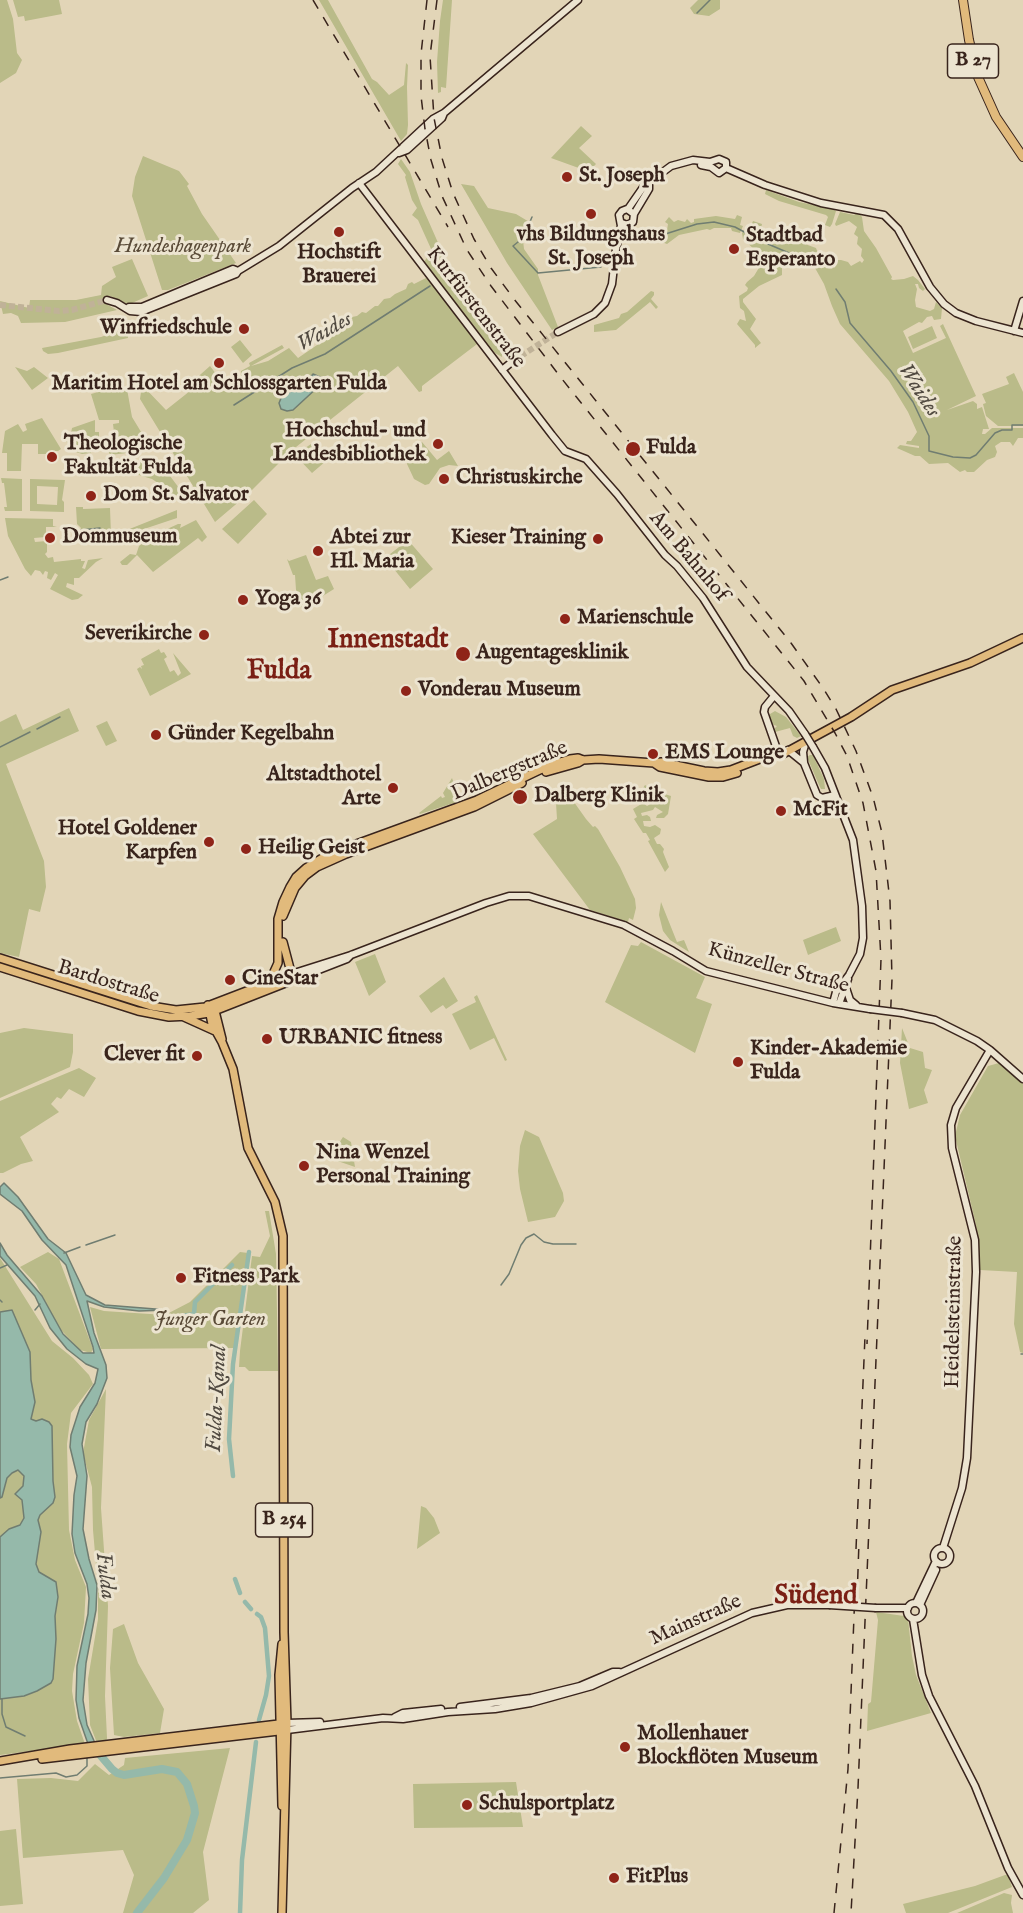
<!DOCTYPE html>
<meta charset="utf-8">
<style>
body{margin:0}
canvas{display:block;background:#e2d5b7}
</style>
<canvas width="1023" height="1913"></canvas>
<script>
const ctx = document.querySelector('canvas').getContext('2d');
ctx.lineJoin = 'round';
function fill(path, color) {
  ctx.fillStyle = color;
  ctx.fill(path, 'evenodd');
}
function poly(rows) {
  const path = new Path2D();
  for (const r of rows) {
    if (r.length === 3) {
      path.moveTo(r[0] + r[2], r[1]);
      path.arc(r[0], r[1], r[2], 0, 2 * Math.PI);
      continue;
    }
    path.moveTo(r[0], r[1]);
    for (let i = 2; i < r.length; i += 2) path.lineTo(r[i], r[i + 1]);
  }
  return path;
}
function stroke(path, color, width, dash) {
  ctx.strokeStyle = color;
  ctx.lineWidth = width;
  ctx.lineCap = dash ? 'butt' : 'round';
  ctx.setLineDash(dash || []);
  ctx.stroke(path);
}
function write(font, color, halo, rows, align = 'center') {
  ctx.font = font + ' "IM FELL English",serif';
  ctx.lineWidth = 6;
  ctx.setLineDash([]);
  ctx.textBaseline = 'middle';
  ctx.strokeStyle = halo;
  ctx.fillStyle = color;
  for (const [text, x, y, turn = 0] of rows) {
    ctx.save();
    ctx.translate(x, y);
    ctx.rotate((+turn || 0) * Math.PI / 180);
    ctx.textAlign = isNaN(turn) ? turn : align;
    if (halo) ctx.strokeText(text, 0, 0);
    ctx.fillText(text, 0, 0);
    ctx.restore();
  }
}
fill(poly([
 [0,0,7,0,13,19,17,53,22,60,16,73,0,83],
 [13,0,59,0,62,14,25,21,24,16,18,17],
 [319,0,328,0,372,79,377,82,389,95,404,85,406,63,408,65,407,87,408,125,407,134,401,141],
 [443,0,452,0,446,88,441,87,441,92,438,93,437,62,440,21],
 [698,0,720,0,720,9,709,16,694,14,690,8],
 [581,126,592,136,579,148,596,164,585,175,587,171,551,158],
 [143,156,179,171,189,184,187,186,202,214,236,263,168,290,162,290,132,196,135,177],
 [401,159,410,172,421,204,443,254,448,268,444,269,474,317,502,352,502,357,495,353,465,317,423,263,432,251,418,220,412,215,417,208,412,200,405,177,406,175,398,164],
 [461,184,474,186,488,208,516,214,531,223,523,240,524,249,538,269,538,275,558,327,552,330,507,263],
 [766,190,799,202,833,209,836,211,832,224,830,227,825,225,828,217,826,215,779,201,765,194],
 [840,212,854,215,858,212,862,217,864,231,876,248,892,277,891,279,893,280,904,279,913,276,918,280,925,289,923,291,919,288,918,284,915,284,917,289,915,300,916,307,930,311,934,309,936,302,942,308,941,319,934,320,932,316,927,317,922,323,919,322,903,331,913,353,946,338,940,326,943,324,976,396,947,410,973,401,977,404,977,409,982,407,989,429,983,429,982,434,985,434,992,428,1023,428,1023,438,1018,438,1013,446,1010,442,1001,442,995,446,997,452,995,457,987,460,974,472,967,472,965,470,960,472,948,463,929,464,920,456,915,456,897,448,900,445,919,448,919,446,906,444,907,441,911,441,917,432,908,412,889,381,840,324,832,306,824,284,815,268,807,267,807,264,793,258,782,256,782,275,759,286,743,299,743,302,756,319,750,329,761,343,755,348,755,345,737,324,740,319,746,321,744,311,740,308,739,296,747,291,748,288,745,285,747,282,754,276,760,266,756,251,743,239,742,233,745,228,750,228,753,221,762,224,761,228,816,248,821,261,828,262,831,260,841,260,848,262,851,266,860,261,862,263,864,260,861,256,862,249,857,244,858,237,854,234,857,227,849,221,836,226,835,224],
 [737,215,742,217,740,225,743,226,740,233,732,231,731,228,714,228,710,230,707,229,679,235,667,244,659,241,659,236,657,234,660,228,667,230,668,224,665,222,669,217,674,222,678,220,685,222,687,219,691,223,694,222,694,219,716,216,735,219],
 [132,259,148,296,132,303,130,305,110,296,105,298,106,304,117,310,65,322,21,323,18,316,11,313,3,314,0,301,29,308,30,300,76,300,101,295,102,286,116,277,112,267],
 [426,278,481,341,422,386,422,391,419,392,398,366,291,451,248,494,215,522,140,399,142,385,166,410,195,387,192,382,210,366,226,387,241,377,241,371,250,366,249,363,282,345,284,348,251,366,268,361,289,348,298,358,348,324,352,317,357,316,362,312,366,313,375,306,378,306,384,299,390,298,395,294,406,289,408,284,412,282,414,284],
 [651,291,654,292,654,295,651,299,658,307,656,309,650,302,616,330,594,332,594,325,619,318,621,314,627,312],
 [932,326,937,338,913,349,908,337],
 [128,327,128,338,58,353,48,354,43,351,42,348,101,337],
 [240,340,252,355,243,363,231,347],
 [15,367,27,371,34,367,48,378,32,390],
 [1014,373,1023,392,1023,426,998,426,986,416,983,404,986,403,982,394,1009,384,1006,377],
 [117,387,118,391,127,389,132,417,152,450,110,455,109,452,112,448,109,444,109,433,114,432,113,424,119,423,119,420,99,420,91,394],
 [42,418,61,449,58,451,48,451,48,454,38,454,38,444,22,444,21,471,7,471,7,453,2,453,5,431,18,424,23,432,27,430,25,424],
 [95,420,95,432,99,432,99,442,101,446,90,449,91,453,82,454,73,451,61,434,71,433,72,428],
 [422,442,437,460,449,451,458,466,449,465,440,468,429,484,425,485,414,479,407,464,410,453],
 [311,444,326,461,312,473,295,455],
 [155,456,182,492,180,494,175,496,170,495,164,487,152,479,129,472,129,463,138,463,147,457],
 [1,478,22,479,22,511,5,511,4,507,7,507,4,483,2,483],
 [30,479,65,480,62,500,64,502,64,512,30,511],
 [37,486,58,487,57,505,37,504],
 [254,500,267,514,238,544,222,529],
 [76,507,83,507,83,509,110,508,111,535,104,536,104,540,78,541,78,535,81,528,77,524],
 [177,510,177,518,144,529,131,537,125,535,127,530],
 [5,518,53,519,53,526,57,527,46,527,46,537,34,538,35,542,47,541,47,552,45,554,48,558,53,557,54,562,81,559,81,561,85,561,82,568,85,569,88,560,103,558,96,562,79,578,74,578,74,585,67,583,66,587,83,595,78,599,72,600,50,589,58,575,55,573,51,580,47,578,48,572,45,571,43,575,40,571,35,570,31,576,25,569,8,536],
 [196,520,207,537,202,542,198,538,153,572,137,555,127,565,122,565,120,562,130,554,136,555,139,546,152,536,178,524,181,524,180,528],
 [408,540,433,569,410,589,385,558],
 [306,555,316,580,328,576,334,589,302,609,296,590,295,575,293,575,287,559,289,561],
 [159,649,161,653,164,652,167,657,164,659,170,672,174,670,178,676,181,673,173,653,191,674,150,696,137,669,140,667,142,669,141,666,144,665,141,659],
 [69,708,79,731,6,764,44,861,46,887,40,912,29,909,19,957,0,953,0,722,16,714,23,730],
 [775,711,786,717,801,736,797,738,793,736,790,728,775,732,774,729,777,726,771,724,770,718,770,714],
 [107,721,117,741,106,746,96,726],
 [810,755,813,755,824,779,825,789,821,789,819,785,807,757],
 [452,778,460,801,420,814,419,813,441,796,442,798,445,797,443,793],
 [645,785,655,791,671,796,668,814,664,818,656,818,657,815,663,812,655,807,653,810,641,813,642,816,647,815,650,817,651,821,643,821,644,826,650,827,655,825,661,829,660,834,654,838,657,844,660,844,664,849,663,852,669,867,665,872,648,841,650,840,646,833,643,833,634,819,637,817,633,809,643,803,647,806,656,801,648,789,643,788],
 [569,795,586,819,593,827,595,826,598,829,620,867,635,899,636,908,633,920,629,918,628,922,590,910,533,834,557,819,556,803],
 [661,902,677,942,684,940,689,952,670,940,663,931,659,915],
 [836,927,841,941,808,955,803,940],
 [641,942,705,977,696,998,712,1004,695,1053,605,1002,631,945,638,946],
 [375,954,386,982,369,996,355,962],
 [444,977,458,1001,446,1009,443,1005,431,1013,419,996],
 [477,995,507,1060,505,1061,494,1038,470,1050,452,1014,476,1002,474,997],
 [24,1028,73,1034,73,1052,70,1067,0,1098,0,1033],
 [902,1028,910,1048,923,1052,925,1068,932,1070,924,1090,928,1103,909,1109,900,1063],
 [999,1063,1023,1083,1023,1353,1020,1352,1014,1324,1017,1272,980,1270,976,1225,955,1136,960,1115,988,1066],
 [79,1068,96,1078,84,1097,69,1089,61,1099,57,1097,51,1104,59,1112,20,1137,33,1161,21,1164,3,1173,0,1173,0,1101],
 [525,1130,539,1137,563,1193,564,1201,555,1217,528,1222,520,1189,518,1171,520,1146],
 [343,1137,351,1142,355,1167,329,1158],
 [265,1211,269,1211,276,1254,278,1371,249,1371,245,1367,239,1367,240,1351,252,1256,260,1257,270,1236],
 [48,1252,59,1259,93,1349,91,1353,80,1350,60,1329,36,1284,20,1267],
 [240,1252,248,1253,234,1348,101,1349,90,1307,104,1311,165,1315,190,1302],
 [0,1258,52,1341,73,1358,89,1375,93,1384,71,1413,67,1444,69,1530,75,1560,86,1587,84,1623,73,1674,72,1691,77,1721,85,1744,0,1755],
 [106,1389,101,1508,108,1606,105,1696,107,1738,106,1742,97,1743,90,1725,88,1679,98,1619,98,1588,93,1530,92,1487,83,1453,89,1420],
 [421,1506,426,1508,434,1518,440,1533,417,1549],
 [876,1612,904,1616,908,1619,912,1656,916,1675,931,1713,867,1731,868,1704,871,1702,878,1620],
 [124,1624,138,1663,164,1709,160,1733,124,1737,114,1735,110,1668,113,1629],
 [230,1748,203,1852,209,1900,193,1913,123,1913,134,1875,123,1850,23,1858,17,1779,51,1778,78,1781,95,1764,109,1775,124,1765,125,1758],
 [516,1782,523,1827,414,1828,413,1784],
 [16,1829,23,1904,0,1906,0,1831],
 [1005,1875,1008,1875,1012,1887,948,1913,906,1913,903,1904,975,1886],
 [1004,1893,1012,1895,1011,1903,1013,1913,957,1913]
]), '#babb89');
const water = poly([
 [313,374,320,377,319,386,293,410,287,411,281,409,279,403,282,396,305,384,313,374],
 [4,1183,18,1197,48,1239,66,1253,86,1295,105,1305,168,1310,139,1311,104,1307,87,1301,94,1333,106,1365,107,1378,97,1404,86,1422,82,1444,87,1476,83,1529,89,1559,97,1585,96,1610,86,1663,83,1700,87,1725,95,1743,88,1744,79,1718,76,1700,77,1666,88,1614,89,1598,87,1584,75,1553,72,1534,74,1495,77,1476,70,1447,71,1435,80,1407,95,1383,98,1369,86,1364,67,1349,50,1328,35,1296,0,1256,0,1243,7,1255,42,1296,63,1334,83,1353,94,1353,93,1347,66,1265,42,1240,22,1211,0,1194,0,1187,4,1183],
 [12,1310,30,1352,31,1380,35,1402,31,1419,36,1421,42,1419,49,1422,52,1426,53,1481,55,1497,53,1503,40,1515,38,1520,41,1532,36,1564,39,1572,56,1582,58,1597,55,1616,56,1639,53,1679,51,1683,37,1691,24,1696,0,1699,0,1537,9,1529,20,1525,24,1518,22,1500,15,1494,23,1486,24,1476,18,1470,12,1473,7,1478,2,1497,0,1498,0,1312,12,1310]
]);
fill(water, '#95b9aa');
stroke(water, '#707d71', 1.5);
stroke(poly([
 [697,13,710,0],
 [532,217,523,238,513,246,538,273,601,267],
 [659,236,697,224,714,222,735,227,761,241,810,262],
 [836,289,845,302,850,323,891,371,913,402,929,436,929,451,953,457,970,458,976,455,995,433,1002,430,1012,430,1012,425,1023,425],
 [234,405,292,368,325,354,430,286],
 [81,530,100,528],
 [0,580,8,577],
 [37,729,60,717],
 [0,747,30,732],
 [86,1245,115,1235],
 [64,1253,80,1247],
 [0,1268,7,1265],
 [501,1285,509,1274,521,1245,526,1238,534,1234,544,1242,553,1244,576,1244],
 [0,1300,2,1302],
 [35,1310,40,1304],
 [1021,1354,1023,1354],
 [2,1699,2,1714,6,1727,25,1736],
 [0,1778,56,1773,66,1777,77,1775,87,1766,87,1757]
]), '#707d71', 1.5);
stroke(poly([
 [182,1316,194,1314,195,1302,232,1265],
 [233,1476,229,1439,233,1364,249,1252],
 [235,1579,240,1593],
 [245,1602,251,1609],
 [257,1614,261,1617,265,1628,269,1676,266,1695,259,1720],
 [240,1913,242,1860,256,1742]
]), '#95b9aa', 4.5);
stroke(poly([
 [95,1749,112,1769,117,1773,124,1775,162,1769,177,1772,187,1784,194,1806,195,1813,187,1840,164,1878,137,1913]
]), '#95b9aa', 8);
stroke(poly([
 [0,305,59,311,72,310,107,300],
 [513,361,558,332]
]), '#c0b298', 6, [6, 3]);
const secondary = poly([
 [399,153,407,150,442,118,444,113],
 [701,165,711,167,719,173,726,168],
 [726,168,765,185,821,203,884,215,898,229,930,287,944,304,956,313,976,321,1023,333],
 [359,183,552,435,565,451,586,459,617,494,665,555,677,566,703,598,747,667,789,711,805,734],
 [628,209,644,186,671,166,693,160,710,162,719,159,726,162,726,168],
 [622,223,627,225,633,222,634,214,649,189,649,184],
 [107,300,117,303,130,311,141,312,236,274,238,271,279,246,352,188,376,172,433,119,444,113,578,0],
 [129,307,142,307,233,269,238,271],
 [1014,331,1023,301],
 [558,332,594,314,605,303,612,284,616,249,621,226,619,215,622,211,627,209,634,214],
 [502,370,513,361],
 [774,696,765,707,764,712,778,752],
 [813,747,825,768,853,840,862,906,863,938,860,954,849,975,836,992,833,1003],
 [788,750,804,763,817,795,822,798,835,795],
 [804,762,803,752,806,742],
 [291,974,351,955,486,903,509,896,529,896,624,925,673,951,706,971,833,1003,870,1009],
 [293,980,347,959,351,955],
 [846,988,850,1000,856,1005],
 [839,1004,848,979],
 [902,1013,935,1020,977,1041,990,1050,1023,1079],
 [942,1556,8],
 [943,1548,962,1488,967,1458,976,1272,975,1240,952,1148,951,1125,956,1108,990,1050],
 [915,1611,8],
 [916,1603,936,1561],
 [920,1605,936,1570],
 [876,1608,908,1608],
 [913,1619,922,1675,929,1696,975,1786,1008,1868,1023,1895],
 [460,1707,531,1698,580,1686,613,1672,619,1672],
 [395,1717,403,1713,441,1709],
 [287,1723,320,1722],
 [287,1730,383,1718,403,1719,448,1712,495,1709,531,1703,592,1686,752,1613,787,1605,829,1605]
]);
const primary = poly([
 [781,755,851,717,892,690,970,663,1023,638],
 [654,763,660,767,709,777,723,777,737,773],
 [546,772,578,763,583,760],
 [283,916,295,888,305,876,317,867,346,854,474,807,522,783],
 [283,942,293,980],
 [0,958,151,1006,176,1010,205,1007,291,974],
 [0,967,138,1011,169,1017,190,1016,209,1013,293,980],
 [266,983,273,974,278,963,278,919,283,902,290,887,296,877,306,868,329,854,477,800,550,765,570,759,578,758,583,760,599,759,654,763,661,762,704,771,718,772,731,770,778,752,783,752],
 [208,1005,212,1024,222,1042,233,1069,248,1148,275,1202,283,1236,284,1632,287,1723,282,1913],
 [215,1011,222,1039],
 [184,1017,215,1031],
 [42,1759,287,1730],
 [0,1761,70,1749,287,1723],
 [282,1806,279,1675,282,1644]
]);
const trunk = poly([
 [963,0,969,40,978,77,996,117,1023,157]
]);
stroke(secondary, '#39241c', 9);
stroke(primary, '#39241c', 10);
stroke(trunk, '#39241c', 10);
stroke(secondary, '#ece4d0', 6);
stroke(primary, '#e1ba7c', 7);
stroke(trunk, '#e1ba7c', 8);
stroke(poly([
 [313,0,448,227],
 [427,0,421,54,421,96,425,129,431,160,442,196,467,250,491,286,562,379,804,681,835,733,847,756,863,803,876,871,881,959,867,1344],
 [437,0,430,56,434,118,442,158,453,193,474,239,491,268,514,299,791,643,823,688,836,709,856,751,873,797,882,833,890,901,892,979,858,1788,851,1913],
 [856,1549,865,1336],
 [857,1599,859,1542],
 [834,1913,848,1769,855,1591]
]), '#39241c', 1.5, [10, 10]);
const secondaryBridge = poly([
 [805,734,813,747],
 [870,1009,902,1013],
 [829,1605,876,1608]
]);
stroke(secondaryBridge, '#39241c', 9, []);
stroke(secondaryBridge, '#ece4d0', 6);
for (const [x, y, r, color] of [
 [567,177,6,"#8f2418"],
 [591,214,6,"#8f2418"],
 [339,232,6,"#8f2418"],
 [734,249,6,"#8f2418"],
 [244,329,6,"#8f2418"],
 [219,363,6,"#8f2418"],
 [438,444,6,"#8f2418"],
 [633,449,8,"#8f2418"],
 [52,457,6,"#8f2418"],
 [444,479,6,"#8f2418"],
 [91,496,6,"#8f2418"],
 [50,538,6,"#8f2418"],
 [598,539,6,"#8f2418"],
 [318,551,6,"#8f2418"],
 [243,600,6,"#8f2418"],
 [565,619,6,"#8f2418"],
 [204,635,6,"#8f2418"],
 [463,654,8,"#8f2418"],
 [406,691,6,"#8f2418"],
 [156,735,6,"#8f2418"],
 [653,754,6,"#8f2418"],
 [393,788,6,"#8f2418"],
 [520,797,8,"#8f2418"],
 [781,811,6,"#8f2418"],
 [209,842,6,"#8f2418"],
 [246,849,6,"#8f2418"],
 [230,980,6,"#8f2418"],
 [267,1039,6,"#8f2418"],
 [197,1056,6,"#8f2418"],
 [738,1062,6,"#8f2418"],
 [304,1166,6,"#8f2418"],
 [181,1278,6,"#8f2418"],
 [625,1747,6,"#8f2418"],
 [467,1805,6,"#8f2418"],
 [614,1878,6,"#8f2418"]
]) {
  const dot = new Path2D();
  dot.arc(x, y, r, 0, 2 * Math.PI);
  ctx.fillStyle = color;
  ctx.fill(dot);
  stroke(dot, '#ece4d0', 2);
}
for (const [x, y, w] of [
 [973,61,51],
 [284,1520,57]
]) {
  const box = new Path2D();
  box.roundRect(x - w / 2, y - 17, w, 34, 4.5);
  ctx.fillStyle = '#ece4d0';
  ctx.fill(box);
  stroke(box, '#39241c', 1.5);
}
write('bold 20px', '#39241c', null, [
 ["B 27",973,61],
 ["B 254",284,1520]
]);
write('bold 21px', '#39241c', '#ece4d0', [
 ["St. Joseph",579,177],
 ["vhs Bildungshaus",591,236,"center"],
 ["St. Joseph",591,260,"center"],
 ["Stadtbad",746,237],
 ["Esperanto",746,261],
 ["Hochstift",339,254,"center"],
 ["Brauerei",339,278,"center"],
 ["Winfriedschule",232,329,"right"],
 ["Maritim Hotel am Schlossgarten Fulda",219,385,"center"],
 ["Hochschul- und",426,432,"right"],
 ["Landesbibliothek",426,456,"right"],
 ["Theologische",64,445],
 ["Fakultät Fulda",64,469],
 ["Fulda",646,449],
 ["Christuskirche",456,479],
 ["Dom St. Salvator",103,496],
 ["Dommuseum",62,538],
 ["Abtei zur",330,539],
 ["Hl. Maria",330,563],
 ["Kieser Training",586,539,"right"],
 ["Yoga 36",255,600],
 ["Marienschule",577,619],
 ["Severikirche",192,635,"right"],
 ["Augentagesklinik",476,654],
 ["Vonderau Museum",418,691],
 ["Günder Kegelbahn",168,735],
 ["EMS Lounge",665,754],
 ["Altstadthotel",381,776,"right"],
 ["Arte",381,800,"right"],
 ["Dalberg Klinik",534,797],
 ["McFit",793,811],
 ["Hotel Goldener",197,830,"right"],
 ["Karpfen",197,854,"right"],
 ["Heilig Geist",258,849],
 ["CineStar",242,980],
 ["URBANIC fitness",279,1039],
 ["Kinder-Akademie",750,1050],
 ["Fulda",750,1074],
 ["Clever fit",185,1056,"right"],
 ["Nina Wenzel",316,1154],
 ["Personal Training",316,1178],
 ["Fitness Park",193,1278],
 ["Mollenhauer",637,1735],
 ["Blockflöten Museum",637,1759],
 ["Schulsportplatz",479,1805],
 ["FitPlus",626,1878]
], 'left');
write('italic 21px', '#594a37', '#ece4d0', [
 ["Hundeshagenpark",183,248],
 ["Junger Garten",210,1321]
]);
write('21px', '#39241c', '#ece4d0', [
 ["Kurfürstenstraße",475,308,52],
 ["Am Bahnhof",688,557,50],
 ["Dalbergstraße",510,772,-23],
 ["Künzeller Straße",778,969,15],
 ["Bardostraße",108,983,17],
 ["Heidelsteinstraße",955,1312,-89],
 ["Mainstraße",696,1621,-24]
]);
write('italic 22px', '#504940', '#ece4d0', [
 ["Waides",325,333,-29],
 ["Waides",918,391,57],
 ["Fulda-Kanal",218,1399,-87],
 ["Fulda",104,1576,83]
]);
write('bold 27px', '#7a1f14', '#ece4d0', [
 ["Innenstadt",388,641],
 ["Fulda",279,672],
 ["Südend",816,1597]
]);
</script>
